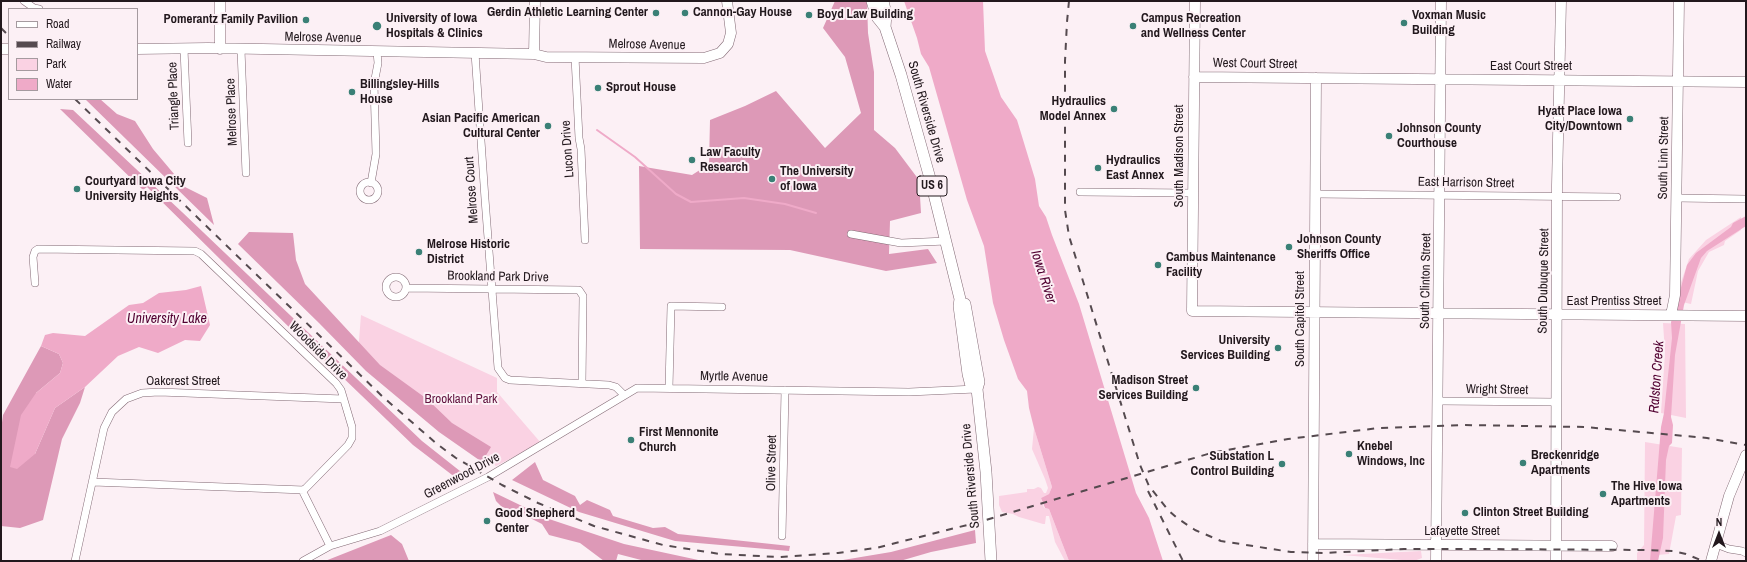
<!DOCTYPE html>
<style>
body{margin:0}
#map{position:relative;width:1747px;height:562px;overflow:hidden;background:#fcf0f5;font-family:"Archivo Narrow",sans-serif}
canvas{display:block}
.frame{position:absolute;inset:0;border:2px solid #22181d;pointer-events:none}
.legend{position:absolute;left:8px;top:8px;width:130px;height:92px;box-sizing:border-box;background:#fcf0f5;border:1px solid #a59a9f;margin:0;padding:5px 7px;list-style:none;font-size:12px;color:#22181d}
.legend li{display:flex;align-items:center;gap:8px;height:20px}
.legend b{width:20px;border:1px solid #a59a9f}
.north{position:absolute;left:1699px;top:514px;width:40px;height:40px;-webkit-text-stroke:3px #fcf0f5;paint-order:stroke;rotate:0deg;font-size:11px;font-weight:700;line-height:16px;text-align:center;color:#22181d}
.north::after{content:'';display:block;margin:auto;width:14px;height:18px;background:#22181d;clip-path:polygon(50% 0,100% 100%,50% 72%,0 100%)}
</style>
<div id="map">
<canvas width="1747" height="562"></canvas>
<div class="frame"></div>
<ul class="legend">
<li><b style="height:5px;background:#fff"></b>Road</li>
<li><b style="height:5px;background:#554a4f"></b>Railway</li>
<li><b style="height:11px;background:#fad2e3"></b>Park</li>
<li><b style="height:11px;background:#efaac8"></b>Water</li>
</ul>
<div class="north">N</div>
</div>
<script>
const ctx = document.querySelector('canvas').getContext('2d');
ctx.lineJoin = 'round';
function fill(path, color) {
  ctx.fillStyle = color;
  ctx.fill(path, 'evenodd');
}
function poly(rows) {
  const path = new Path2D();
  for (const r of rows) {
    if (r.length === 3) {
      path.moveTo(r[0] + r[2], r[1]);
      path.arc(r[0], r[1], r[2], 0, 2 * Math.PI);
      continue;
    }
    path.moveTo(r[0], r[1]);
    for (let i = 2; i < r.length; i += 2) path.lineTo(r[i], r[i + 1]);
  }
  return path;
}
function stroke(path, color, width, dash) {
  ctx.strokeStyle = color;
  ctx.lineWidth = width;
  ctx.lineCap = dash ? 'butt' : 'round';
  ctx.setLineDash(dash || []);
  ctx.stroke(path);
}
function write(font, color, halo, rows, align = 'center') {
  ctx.font = font + ' "Archivo Narrow",sans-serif';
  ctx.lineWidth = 4;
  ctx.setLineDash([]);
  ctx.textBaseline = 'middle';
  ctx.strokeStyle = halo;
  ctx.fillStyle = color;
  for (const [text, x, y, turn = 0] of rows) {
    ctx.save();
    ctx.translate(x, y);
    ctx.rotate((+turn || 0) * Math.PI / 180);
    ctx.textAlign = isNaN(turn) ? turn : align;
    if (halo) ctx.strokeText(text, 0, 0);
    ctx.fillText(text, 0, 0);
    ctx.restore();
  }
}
fill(poly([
 [1741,217,1741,230,1725,241,1724,245,1709,252,1698,271,1691,304,1677,301,1678,291,1689,259,1706,240],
 [361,315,497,378,497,392,541,443,496,466,440,426,358,353],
 [1663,323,1685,324,1686,418,1661,413,1665,353],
 [1034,428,1052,487,1049,494,1041,498,1044,508,1049,509,1069,561,1065,561,1055,542,1049,516,1046,516,1045,524,1043,524,1019,517,1013,514,1002,512,999,505,999,496,1027,492,1027,489,1034,489,1038,487,1041,488,1044,493,1046,493,1048,488,1045,479,1032,449],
 [1645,442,1682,448,1681,515,1676,516,1669,554,1657,555,1657,561,1637,561,1637,553,1644,545],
 [1421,551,1422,558,1414,561,1342,555]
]), '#fad2e3');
fill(poly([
 [835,1,867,1,868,33,874,72,874,130,895,148,919,180,921,213,890,221,889,254,928,249,937,263,886,271,790,250,640,249,639,166,692,175,709,164,710,120,745,106,776,91,825,148,861,113,845,57,823,28],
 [85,99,100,99,117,114,135,121,153,149,185,187,207,198,214,225],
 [60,109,73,110,182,212,422,441,465,475,460,481,413,445,335,370,298,336,147,187,143,190],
 [249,232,293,233,296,260,305,284,380,365,427,399,452,423,491,447,482,462,439,432,366,371,319,323,238,244],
 [41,346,59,354,63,363,60,373,36,393,35,454,55,408,85,387,80,403,62,439,43,520,20,528,1,526,1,430,3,415],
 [535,462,543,480,575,496,580,505,587,500,610,510,613,516,653,528,665,527,678,534,790,546,789,551,675,541,579,512,512,480],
 [493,492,549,519,624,544,703,561,645,561,618,554,616,561,604,561,580,543,549,535,542,524,518,512,502,507,496,501],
 [975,530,976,543,931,552,900,561,837,561,891,552],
 [391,535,402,544,409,561,325,561]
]), '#dd99b7');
fill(poly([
 [904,1,983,1,985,51,1001,97,1017,120,1035,179,1039,206,1046,217,1052,235,1079,304,1136,493,1149,518,1163,561,1069,561,1049,509,1045,508,1041,498,1049,494,1052,487,1034,428,1029,408,1027,391,1018,379,1004,340,993,303,984,246,967,200,929,67,921,54,917,38],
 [1746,216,1746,226,1707,251,1701,258,1684,305,1675,355,1671,417,1673,425,1672,443,1669,446,1666,460,1663,538,1658,561,1650,561,1661,427,1664,413,1672,338,1671,322,1679,302,1679,295,1687,265,1696,253,1731,227,1733,223],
 [201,286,210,325,200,341,185,340,158,353,139,347,118,356,85,387,55,408,35,454,17,469,10,467,21,415,36,393,60,373,63,363,59,354,41,346,45,335,53,333,85,336,129,305,143,303,159,293,186,290]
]), '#efaac8');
stroke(poly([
 [597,130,635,157,676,194,691,202,744,198,785,204,816,213]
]), '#efaac8', 2);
const street = poly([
 [24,1,34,8,39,9],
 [184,49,188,143],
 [241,50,246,173],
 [475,53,485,199,498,368,505,378,510,380,609,385,616,387,624,395],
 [575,57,579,138,581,149,585,240],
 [369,191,9],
 [371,183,376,154,374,84,378,63,377,52],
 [1080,192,1193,193],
 [1315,194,1617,197],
 [1676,198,1746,199],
 [851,234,901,243,946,241],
 [396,287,10],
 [35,283,33,257,35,251,38,249,195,251,201,254,336,383,341,390,352,427,352,438,348,445,304,490,93,482],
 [406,288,579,290,583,296,582,384],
 [669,388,671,306,722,307],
 [1438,401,1557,402],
 [302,490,330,546],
 [782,536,785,390],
 [1716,544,1729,549,1742,551,1746,553],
 [75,561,104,428,112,412,126,399,142,393,159,392,343,399],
 [303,561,330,546,380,531,488,477,637,388,909,392,976,389]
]);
const secondary = poly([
 [1195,1,1192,311,1746,316],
 [1,49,9,49],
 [137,49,208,48,534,54,546,57,704,58,720,53,728,44,731,33,727,1],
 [220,49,220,1],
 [534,54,535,1],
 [1194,77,1746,82],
 [1671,315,1675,295,1679,1],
 [1313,544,1612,546],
 [1313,561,1316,78],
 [1436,561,1441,1],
 [1556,561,1557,185,1561,1],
 [1711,561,1729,496,1746,455]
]);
const primary = poly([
 [872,1,877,17,885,27,901,75,931,182,960,299,959,306,968,374,971,386,977,389],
 [883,1,886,14,885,27],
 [965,304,979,382,977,389,986,472,991,561]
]);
stroke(street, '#836a75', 8);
stroke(secondary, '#836a75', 11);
stroke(primary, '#836a75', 12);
stroke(street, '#fff', 7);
stroke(secondary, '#fff', 10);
stroke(primary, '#fff', 11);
stroke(poly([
 [1069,1,1067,22,1065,61,1065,210,1069,236,1140,465,1149,486,1168,510,1177,518,1195,530,1221,541,1291,552,1323,553,1404,549,1481,549,1644,550,1673,551,1686,554,1703,561],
 [1,28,9,36],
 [75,99,383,397,437,444,456,458,502,485,538,503,594,526,663,545,720,554,779,557,838,553,876,548,979,522,1211,453,1288,439,1379,428,1464,425,1585,427,1707,438,1746,445],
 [1148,491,1183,561]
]), '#554a4f', 2, [7, 7]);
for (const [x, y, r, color] of [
 [656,13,4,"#3a8076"],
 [685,13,4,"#3a8076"],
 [809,15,4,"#3a8076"],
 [306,20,4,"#3a8076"],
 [1404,23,4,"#3a8076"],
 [377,26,5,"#3a8076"],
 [1133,26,4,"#3a8076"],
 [598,88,4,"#3a8076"],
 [352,92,4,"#3a8076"],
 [1114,109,4,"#3a8076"],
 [1630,119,4,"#3a8076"],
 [548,126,4,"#3a8076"],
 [1389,136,4,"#3a8076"],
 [692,160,4,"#3a8076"],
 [1098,168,4,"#3a8076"],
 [772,179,4,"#3a8076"],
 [77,189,4,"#3a8076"],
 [1289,247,4,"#3a8076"],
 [419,252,4,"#3a8076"],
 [1158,265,4,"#3a8076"],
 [1278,348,4,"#3a8076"],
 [1196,388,4,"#3a8076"],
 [631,440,4,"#3a8076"],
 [1349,454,4,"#3a8076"],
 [1523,463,4,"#3a8076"],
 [1282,464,4,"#3a8076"],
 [1603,494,4,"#3a8076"],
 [1465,513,4,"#3a8076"],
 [487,521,4,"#3a8076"]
]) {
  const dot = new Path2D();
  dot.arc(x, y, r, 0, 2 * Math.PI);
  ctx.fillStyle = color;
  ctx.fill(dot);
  stroke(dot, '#fcf0f5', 1.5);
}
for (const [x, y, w] of [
 [932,186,30]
]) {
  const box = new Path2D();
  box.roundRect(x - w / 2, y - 10, w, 20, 3);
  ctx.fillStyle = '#fcf0f5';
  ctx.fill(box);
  stroke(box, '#22181d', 1);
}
write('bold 12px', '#22181d', null, [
 ["US 6",932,186]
]);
write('bold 13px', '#22181d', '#fcf0f5', [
 ["Gerdin Athletic Learning Center",648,13,"right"],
 ["Cannon-Gay House",693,13],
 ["Boyd Law Building",817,15],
 ["Voxman Music",1412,16],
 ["Building",1412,31],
 ["University of Iowa",386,19],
 ["Hospitals & Clinics",386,34],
 ["Campus Recreation",1141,19],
 ["and Wellness Center",1141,34],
 ["Pomerantz Family Pavilion",298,20,"right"],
 ["Billingsley-Hills",360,85],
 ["House",360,100],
 ["Sprout House",606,88],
 ["Hydraulics",1106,102,"right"],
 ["Model Annex",1106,117,"right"],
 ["Hyatt Place Iowa",1622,112,"right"],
 ["City/Downtown",1622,127,"right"],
 ["Asian Pacific American",540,119,"right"],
 ["Cultural Center",540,134,"right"],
 ["Johnson County",1397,129],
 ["Courthouse",1397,144],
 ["Law Faculty",700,153],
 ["Research",700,168],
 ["Hydraulics",1106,161],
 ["East Annex",1106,176],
 ["The University",780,172],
 ["of Iowa",780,187],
 ["Courtyard Iowa City",85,182],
 ["University Heights",85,197],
 ["Johnson County",1297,240],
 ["Sheriffs Office",1297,255],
 ["Melrose Historic",427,245],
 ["District",427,260],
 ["Cambus Maintenance",1166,258],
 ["Facility",1166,273],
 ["University",1270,341,"right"],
 ["Services Building",1270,356,"right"],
 ["Madison Street",1188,381,"right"],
 ["Services Building",1188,396,"right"],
 ["First Mennonite",639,433],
 ["Church",639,448],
 ["Knebel",1357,447],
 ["Windows, Inc",1357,462],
 ["Breckenridge",1531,456],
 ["Apartments",1531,471],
 ["Substation L",1274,457,"right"],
 ["Control Building",1274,472,"right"],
 ["The Hive Iowa",1611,487],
 ["Apartments",1611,502],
 ["Clinton Street Building",1473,513],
 ["Good Shepherd",495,514],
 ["Center",495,529]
], 'left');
write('13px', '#22181d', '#fcf0f5', [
 ["Melrose Avenue",323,38,1],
 ["Melrose Avenue",647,45,1],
 ["West Court Street",1255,64,1],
 ["East Court Street",1531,67],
 ["Triangle Place",174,96,-92],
 ["Melrose Place",232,112,-92],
 ["South Riverside Drive",926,112,74],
 ["Lucon Drive",568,149,-94],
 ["South Madison Street",1180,156,-90],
 ["South Linn Street",1664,158,-89],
 ["East Harrison Street",1466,183,1],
 ["Melrose Court",472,190,-94],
 ["Brookland Park Drive",498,277,1],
 ["South Clinton Street",1426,281,-89],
 ["South Dubuque Street",1544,281,-89],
 ["East Prentiss Street",1614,302],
 ["South Capitol Street",1301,319,-90],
 ["Woodside Drive",318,351,45],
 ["Myrtle Avenue",734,377,1],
 ["Oakcrest Street",183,382],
 ["Wright Street",1497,390,1],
 ["Olive Street",772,463,-89],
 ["Greenwood Drive",462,476,-28],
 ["South Riverside Drive",971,476,-95],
 ["Lafayette Street",1462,532]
]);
write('13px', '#61133f', '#fcf0f5', [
 ["Brookland Park",461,400]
]);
write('italic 14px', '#510031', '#fcf0f5', [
 ["Iowa River",1043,277,72],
 ["University Lake",167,319],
 ["Ralston Creek",1657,377,-86]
]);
</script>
